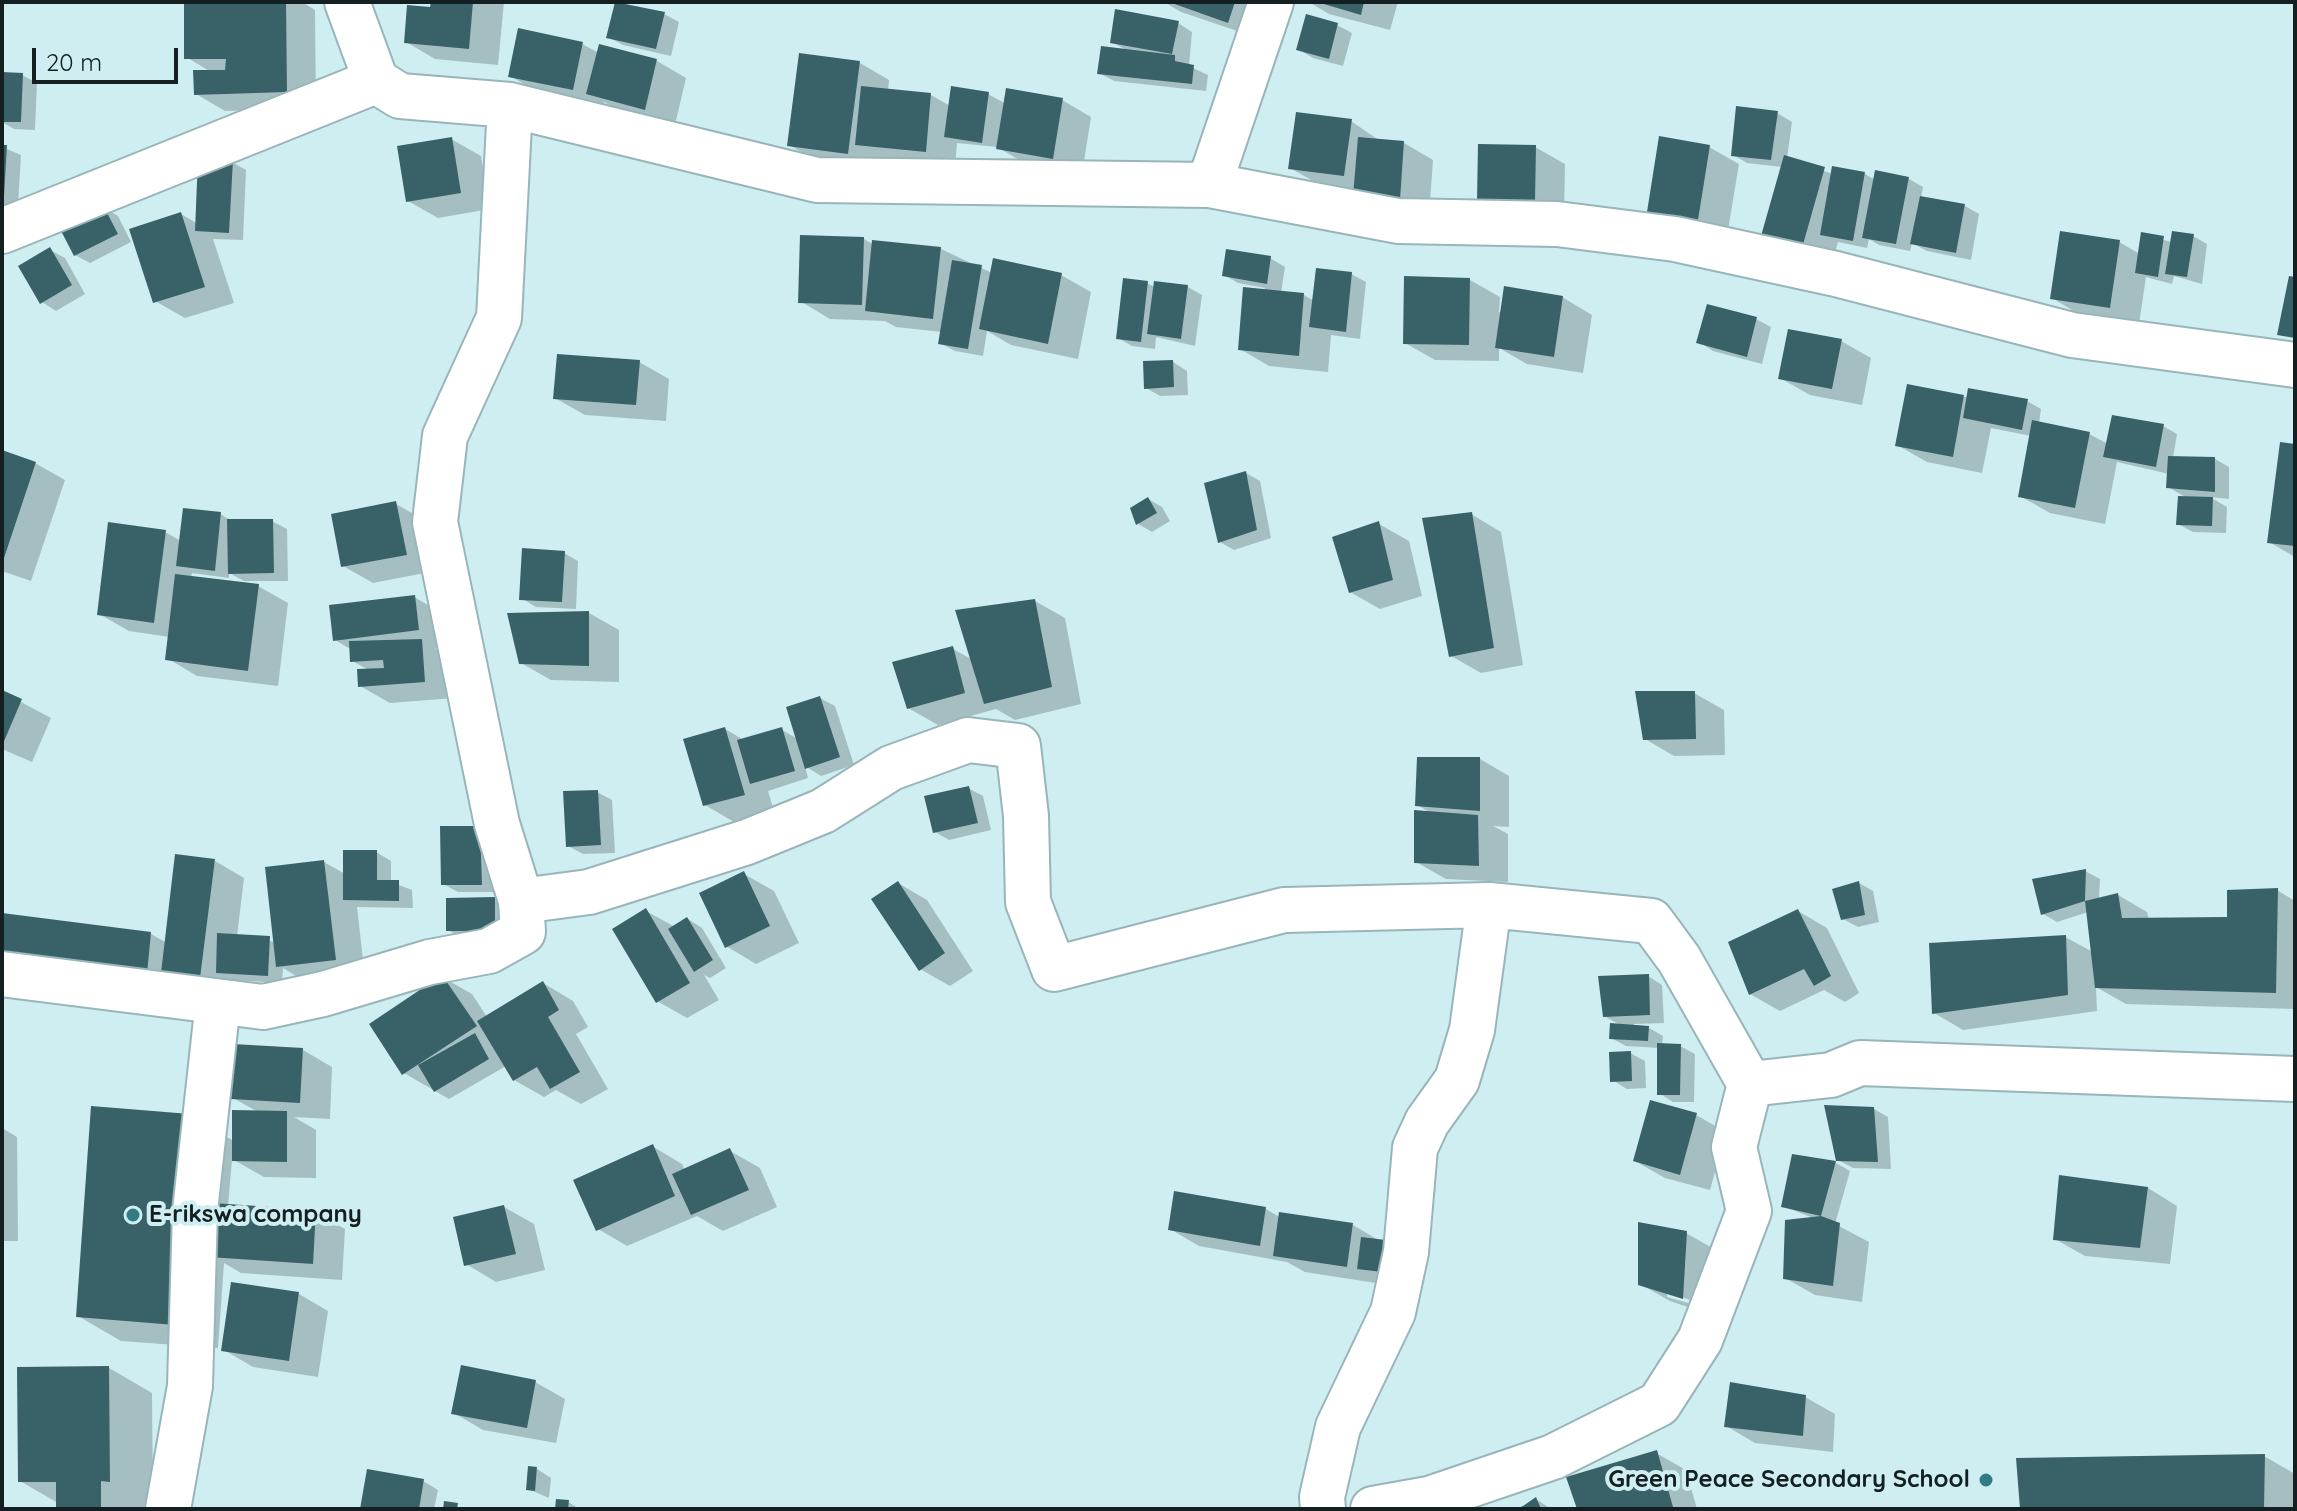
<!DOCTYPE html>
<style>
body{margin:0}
#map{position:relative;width:2297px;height:1511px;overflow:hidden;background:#cfeef2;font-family:Quicksand,sans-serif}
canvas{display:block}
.frame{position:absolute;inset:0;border:4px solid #131f20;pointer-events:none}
.scale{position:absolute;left:32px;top:48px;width:146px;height:36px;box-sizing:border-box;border:4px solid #131f20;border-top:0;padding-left:10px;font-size:24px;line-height:28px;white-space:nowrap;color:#131f20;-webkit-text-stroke:6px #cfeef2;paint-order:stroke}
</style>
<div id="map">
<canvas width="2297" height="1511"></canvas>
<div class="frame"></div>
<div class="scale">20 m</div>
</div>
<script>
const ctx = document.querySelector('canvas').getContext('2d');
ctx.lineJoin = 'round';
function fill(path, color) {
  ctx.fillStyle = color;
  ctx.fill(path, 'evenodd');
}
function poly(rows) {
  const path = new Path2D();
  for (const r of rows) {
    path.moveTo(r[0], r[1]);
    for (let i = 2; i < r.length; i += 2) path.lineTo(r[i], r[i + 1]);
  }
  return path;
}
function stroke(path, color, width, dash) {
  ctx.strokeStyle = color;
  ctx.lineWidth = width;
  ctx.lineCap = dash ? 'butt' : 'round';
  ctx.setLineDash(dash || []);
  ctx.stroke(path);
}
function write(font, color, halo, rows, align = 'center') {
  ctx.font = font + ' Quicksand,sans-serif';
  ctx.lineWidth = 8;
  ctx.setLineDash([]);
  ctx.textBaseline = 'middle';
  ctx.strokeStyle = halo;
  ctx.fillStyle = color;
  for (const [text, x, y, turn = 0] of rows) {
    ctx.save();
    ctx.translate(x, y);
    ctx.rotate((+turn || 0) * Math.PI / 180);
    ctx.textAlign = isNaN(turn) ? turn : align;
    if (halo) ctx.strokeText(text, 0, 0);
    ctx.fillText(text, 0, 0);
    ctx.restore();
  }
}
fill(poly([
 [186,2,302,2,315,10,316,108,225,111,196,94,211,72,186,57],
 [433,2,504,2,498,65,435,59,406,42,432,9],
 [617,2,664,14,679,22,671,56,623,45,608,37],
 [1164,2,1270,2,1258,38,1181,12],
 [1309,2,1398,2,1390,30,1329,14],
 [1178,23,1192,32,1189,66,1208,75,1206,91,1114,81,1099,73,1128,51,1112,42],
 [1337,25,1352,33,1343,66,1313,58,1298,49],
 [582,44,599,53,601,46,657,61,686,78,675,125,618,110,604,102,603,106,540,93,510,76],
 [860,63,889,80,888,91,931,95,950,106,988,94,1006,104,1062,100,1091,117,1082,174,1028,165,997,147,957,143,955,168,887,161,879,157,877,170,819,162,789,145],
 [2,74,22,75,37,83,35,130,14,129,2,122],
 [1777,113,1792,122,1787,158,1833,174,1834,169,1865,174,1875,180,1877,172,1909,179,1923,187,1921,198,1965,206,1979,214,1971,260,1927,251,1912,243,1910,251,1879,245,1869,239,1867,248,1838,242,1832,263,1793,252,1782,167,1747,163,1733,155],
 [1351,121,1380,141,1404,143,1433,160,1429,216,1356,190,1320,185,1290,168],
 [451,139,481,156,490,209,438,218,408,201],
 [2,147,21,155,18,205,2,204],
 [1535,147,1565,164,1564,217,1508,216,1479,199],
 [1709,147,1739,164,1727,236,1679,228,1649,211],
 [232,162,246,170,243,240,213,239,234,303,185,318,155,301,181,214,198,224],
 [103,207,118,216,131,242,90,263,75,255],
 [2142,235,2172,242,2193,236,2207,244,2202,284,2174,276,2172,284,2146,277,2139,324,2082,316,2052,298,2119,242,2140,254],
 [864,239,874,245,941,249,992,273,1061,275,1091,292,1078,359,1011,345,987,331,983,356,955,351,940,343,942,332,896,327,885,321,830,319,800,301],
 [50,250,65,258,85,294,56,311,42,302],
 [1270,258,1285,267,1281,293,1304,295,1314,301,1351,274,1366,282,1360,339,1331,335,1328,372,1269,366,1240,349,1265,288,1238,283,1224,275],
 [1470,280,1500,297,1499,312,1562,297,1592,315,1583,373,1527,364,1499,348,1499,361,1435,360,1405,343],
 [1147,283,1156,288,1188,287,1202,295,1195,346,1156,337,1155,349,1132,346,1118,338],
 [1756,319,1771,327,1762,364,1713,351,1699,342],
 [1841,341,1871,358,1862,405,1810,395,1780,378],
 [639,362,669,379,666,421,585,415,555,398],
 [1173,362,1187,371,1188,395,1160,396,1146,388],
 [1964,397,2027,401,2041,409,2039,424,2089,434,2108,444,2163,426,2177,434,2173,458,2215,459,2229,467,2229,499,2210,497,2227,507,2226,533,2193,532,2178,524,2187,498,2168,487,2169,474,2117,462,2105,524,2050,513,2020,496,2031,436,1991,428,1982,473,1927,462,1897,445],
 [2295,446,2295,557,2269,542],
 [2,452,35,463,65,480,31,581,2,571],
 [1246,473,1260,481,1271,538,1234,550,1220,542],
 [1148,499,1162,507,1170,521,1152,532,1138,524,1132,508],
 [396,504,426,521,435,571,373,583,343,566],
 [220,514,232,521,272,521,287,529,288,581,244,581,229,573,229,578,192,573,191,578,258,586,288,603,278,686,197,676,167,658,170,637,129,631,99,614,165,532,181,541],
 [1471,514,1501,532,1523,665,1481,673,1451,656],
 [1379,524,1409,541,1422,596,1380,609,1350,592],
 [564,553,578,561,576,609,536,607,521,598],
 [414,597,444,614,448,647,435,648,451,658,454,698,390,703,360,686,369,670,352,661,352,650,335,640],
 [1035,601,1065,618,1081,704,1015,720,996,709,938,725,908,708,953,649,973,660],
 [589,613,619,630,619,682,551,680,521,663],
 [2,692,51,718,32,762,2,749],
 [1694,693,1724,710,1725,755,1674,756,1645,739],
 [820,698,835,706,854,765,821,776,805,766,808,778,768,791,774,811,734,822,705,805,725,729,744,740,782,730,798,739],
 [1480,759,1509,776,1509,827,1493,826,1508,834,1508,882,1446,879,1416,862,1431,813,1417,805],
 [968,788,983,796,991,830,949,840,935,832],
 [597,792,612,800,615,853,583,854,568,846],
 [480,828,496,892,458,892,443,884],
 [376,852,391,861,391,882,412,890,413,908,357,907,365,977,308,983,283,968,282,983,231,980,230,994,176,990,2,915,151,934,167,943,215,861,244,878,237,936,276,942,324,862,345,874],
 [2085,871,2100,879,2099,899,2118,895,2147,912,2149,920,2229,919,2277,890,2295,901,2295,1009,2126,1004,2096,987,2097,1011,1963,1030,1934,1013,2065,937,2093,952,2088,912,2057,922,2043,914],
 [744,874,774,891,799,943,756,964,726,946],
 [898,883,927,900,973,971,950,986,920,969],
 [1859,883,1873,891,1879,922,1858,927,1843,919],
 [494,899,509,908,509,938,463,939,448,930],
 [646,911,675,927,688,919,702,928,726,968,710,978,704,975,719,1000,687,1018,657,1001],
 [1798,911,1827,928,1859,993,1845,1002,1824,990,1780,1011,1750,994],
 [1648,976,1662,985,1664,1023,1634,1024,1634,1027,1649,1028,1663,1036,1662,1046,1680,1046,1695,1054,1694,1102,1673,1102,1659,1093,1659,1048,1626,1046,1611,1038,1622,1026,1604,1016],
 [442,977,472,994,487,1017,543,983,573,1001,588,1027,576,1034,608,1089,581,1104,556,1090,544,1097,514,1080,506,1066,449,1099,404,1073],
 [303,1050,332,1067,330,1119,294,1117,316,1130,316,1178,264,1177,232,1159,228,1206,315,1212,345,1229,342,1280,241,1273,224,1263,218,1348,121,1341,78,1316,190,1116,234,1141,258,1112,233,1098],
 [1630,1053,1645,1061,1646,1088,1627,1089,1612,1080],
 [1874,1109,1888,1117,1891,1169,1853,1168,1838,1160],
 [1696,1115,1726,1132,1710,1190,1665,1178,1635,1161],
 [2,1128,17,1137,18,1241,2,1241],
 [652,1146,682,1164,685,1171,730,1151,760,1168,777,1207,723,1231,697,1216,627,1246,598,1229],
 [1794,1156,1836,1163,1850,1171,1835,1224,1869,1242,1862,1302,1815,1295,1785,1278,1813,1218,1783,1206],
 [2061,1178,2148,1188,2177,1206,2170,1264,2085,1256,2055,1239],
 [504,1207,534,1224,545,1270,496,1282,466,1264],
 [1266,1209,1281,1218,1353,1225,1380,1241,1396,1279,1377,1277,1376,1283,1305,1272,1287,1262,1199,1246,1170,1229],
 [1686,1233,1716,1250,1712,1315,1670,1301,1640,1284],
 [1667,1292,1693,1301,1692,1304,1667,1297],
 [299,1294,328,1311,318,1377,253,1367,224,1350],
 [109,1368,152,1393,153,1506,144,1505,144,1509,58,1509,58,1503,20,1481],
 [535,1382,565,1399,556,1443,483,1430,454,1413],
 [1805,1397,1835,1414,1833,1452,1755,1443,1726,1426],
 [1656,1453,1686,1470,1697,1509,1579,1509,1568,1478],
 [2264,1456,2295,1474,2295,1509,2022,1509],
 [537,1469,551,1478,549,1498,528,1489],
 [423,1481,438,1490,434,1509,362,1509],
 [1536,1499,1551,1509,1519,1509],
 [568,1502,580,1509,557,1509]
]), '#0003');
fill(poly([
 [184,2,286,2,287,92,194,95,193,70,225,70,226,59,184,59],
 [431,2,473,2,469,49,404,43,407,5,430,7],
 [615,2,665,12,656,49,606,38],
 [1169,2,1235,2,1228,23],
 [1317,2,1364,2,1361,15],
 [1115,9,1179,21,1172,54,1110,43],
 [1306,14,1338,23,1329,59,1296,50],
 [518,28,583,42,573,90,508,77],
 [599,44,657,59,645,110,586,94],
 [1101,46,1175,55,1175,61,1194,65,1192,84,1097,74],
 [799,53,860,61,848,154,787,146],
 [2,72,23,73,21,122,2,122],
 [861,86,931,93,926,152,855,145],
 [951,86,989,92,982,143,944,137],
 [1006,88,1063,98,1053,159,996,149],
 [1736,106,1778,111,1771,160,1731,156],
 [1296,112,1352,119,1344,176,1288,169],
 [1659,136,1710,145,1698,220,1647,212],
 [452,137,461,193,406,202,397,146],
 [1358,137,1404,141,1400,200,1353,196],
 [1478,144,1536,145,1535,201,1477,200],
 [2,145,7,145,4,196,2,196],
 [1784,155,1825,167,1802,248,1761,236],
 [198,158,233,160,229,233,195,231],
 [1832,166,1865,172,1853,241,1820,235],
 [1875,170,1909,177,1896,244,1862,238],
 [1920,196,1965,204,1956,253,1910,244],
 [103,205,118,234,74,256,59,227],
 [181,212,205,287,153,303,129,229],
 [2060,231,2120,240,2110,308,2050,299],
 [2172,231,2194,234,2187,277,2165,274],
 [2141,232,2164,236,2158,277,2135,273],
 [800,235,864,237,862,305,798,303],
 [872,240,941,247,933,319,865,311],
 [50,247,72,285,40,304,18,266],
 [1226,249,1271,256,1267,284,1222,276],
 [993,258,1062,273,1048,344,979,329],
 [952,260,982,265,968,349,938,344],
 [1316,268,1352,272,1346,332,1309,327],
 [1404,276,1470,278,1469,345,1403,344],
 [2289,276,2295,277,2295,338,2277,335],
 [1123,278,1148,281,1141,342,1116,339],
 [1154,281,1188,285,1181,339,1147,334],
 [1504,286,1563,296,1554,357,1495,348],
 [1243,287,1304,293,1299,356,1238,350],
 [1707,304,1757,317,1747,357,1696,343],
 [1788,329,1842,339,1832,389,1778,379],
 [557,354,640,360,636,405,553,399],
 [1173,360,1174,387,1144,389,1143,361],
 [1907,384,1964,395,1953,457,1895,446],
 [1968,388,2028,399,2022,430,1963,418],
 [2112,415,2164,424,2156,467,2103,457],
 [2032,420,2090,432,2075,508,2018,497],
 [2280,442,2295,444,2295,546,2267,543],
 [2,450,36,462,3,561,2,561],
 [2168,456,2215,457,2215,492,2166,488],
 [1246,471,1257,530,1218,543,1204,483],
 [2178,496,2213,497,2212,526,2176,525],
 [1148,497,1157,513,1136,525,1130,508],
 [396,501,407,555,341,567,331,514],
 [183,508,221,512,215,571,176,566],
 [1472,512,1494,648,1449,657,1422,518],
 [227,519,273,519,274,573,228,574],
 [1379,521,1393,580,1349,593,1332,537],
 [108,522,166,530,154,623,97,615],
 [522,548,565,551,562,602,519,600],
 [175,574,259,584,248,671,165,660],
 [415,595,419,630,333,641,329,605],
 [1035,599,1052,687,984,704,955,610],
 [589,611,589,666,519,664,507,613],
 [422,639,425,682,358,687,357,669,384,668,383,660,350,662,349,641],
 [953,646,965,693,907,709,892,662],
 [2,690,22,699,2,746],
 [1635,691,1695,691,1696,739,1643,740],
 [820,696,840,757,805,769,786,707],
 [725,727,745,795,703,806,683,739],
 [782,727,795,771,750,784,737,740],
 [1417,757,1480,757,1480,811,1415,806],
 [969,786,978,823,933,833,924,796],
 [598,790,601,845,566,847,563,791],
 [1414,810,1478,815,1479,866,1414,863],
 [440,826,480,826,482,885,441,885],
 [343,850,377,850,377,880,399,880,399,901,343,900],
 [175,854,215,859,200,978,161,973],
 [324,860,336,960,276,967,265,867],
 [2086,869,2085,901,2041,915,2032,879],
 [744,871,770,926,725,948,699,893],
 [898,881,945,953,919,971,871,899],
 [1859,881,1865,915,1841,920,1832,889],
 [2278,888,2276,993,2095,988,2085,901,2118,893,2122,918,2227,917,2227,890],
 [495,897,495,931,446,931,446,898],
 [646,908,690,983,656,1003,612,929],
 [1798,909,1831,976,1814,986,1804,969,1749,995,1728,942],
 [2,913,151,932,147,974,2,956],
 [687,917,713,960,694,972,668,929],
 [217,933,270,936,268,976,216,973],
 [2066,935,2068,995,1932,1014,1929,943],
 [1649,974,1650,1015,1603,1017,1598,976],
 [442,975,477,1026,402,1075,369,1024],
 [543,981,559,1010,548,1017,580,1072,550,1089,537,1067,513,1081,477,1021],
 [1610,1023,1649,1026,1648,1041,1609,1039],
 [475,1033,489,1059,434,1092,418,1065],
 [1657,1043,1681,1044,1680,1095,1657,1095],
 [233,1044,303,1048,300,1103,231,1099],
 [1631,1051,1632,1081,1610,1082,1609,1052],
 [1650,1100,1697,1113,1680,1175,1633,1161],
 [1824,1105,1874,1107,1878,1162,1836,1161,1821,1216,1781,1207,1792,1154,1836,1161],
 [91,1106,190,1114,175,1325,76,1317],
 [232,1110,287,1111,287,1162,232,1161],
 [653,1144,675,1196,596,1231,573,1180],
 [730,1148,749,1190,691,1215,672,1174],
 [2059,1175,2148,1187,2140,1248,2053,1240],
 [1174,1191,1266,1207,1260,1246,1168,1230],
 [213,1203,316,1210,313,1264,209,1257],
 [504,1205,516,1254,464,1266,453,1217],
 [1279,1212,1353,1223,1347,1267,1273,1256],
 [1821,1216,1840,1223,1833,1286,1783,1279,1785,1220],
 [1638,1222,1687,1231,1683,1299,1638,1285],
 [1361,1237,1386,1240,1382,1272,1357,1269],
 [231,1282,299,1292,289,1361,221,1351],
 [461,1365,536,1380,527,1428,451,1414],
 [109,1366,110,1482,101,1481,101,1509,56,1509,56,1482,18,1482,17,1367],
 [1730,1382,1806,1395,1803,1436,1724,1427],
 [1657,1450,1673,1507,1577,1509,1566,1477],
 [2265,1454,2264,1509,2020,1509,2016,1458],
 [528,1466,537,1467,535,1491,526,1490],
 [367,1469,424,1479,419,1509,360,1509],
 [1536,1497,1541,1509,1516,1509,1523,1506],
 [556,1499,569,1500,568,1509,555,1509],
 [444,1501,458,1503,457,1509,443,1509]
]), '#396268');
const minor = poly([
 [347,2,376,81,400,96,510,105,817,180,1209,185,1398,221,1557,224,1675,239,1836,274,2072,335,2295,365],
 [510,105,499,318,445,436,435,522,497,824,521,901,589,892,747,842,823,811,891,768,968,740,1018,746,1026,816,1028,902,1054,969,1284,910,1489,905,1651,921,1679,959,1750,1084],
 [1209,185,1271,2],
 [2,231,376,81],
 [2,974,263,1007,323,994,430,962,489,951,523,932,521,901],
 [168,1509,190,1386,195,1211,218,1002],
 [1323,1509,1322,1497,1338,1427,1393,1312,1406,1252,1415,1148,1427,1122,1457,1080,1472,1030,1489,905],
 [1373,1509,1429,1499,1553,1457,1659,1404,1700,1340,1749,1211,1734,1147,1750,1084,1831,1075,1860,1063,2295,1079]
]);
stroke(minor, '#98b5b9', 48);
stroke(minor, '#fff', 44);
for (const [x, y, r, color] of [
 [133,1215,8,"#337b84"],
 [1986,1480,8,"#337b84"]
]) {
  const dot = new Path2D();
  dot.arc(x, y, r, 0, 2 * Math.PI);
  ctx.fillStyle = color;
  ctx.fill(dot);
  stroke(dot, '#cfeef2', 3);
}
write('bold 24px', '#131f20', '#cfeef2', [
 ["E-rikswa company",149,1215],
 ["Green Peace Secondary School",1970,1480,"right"]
], 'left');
</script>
